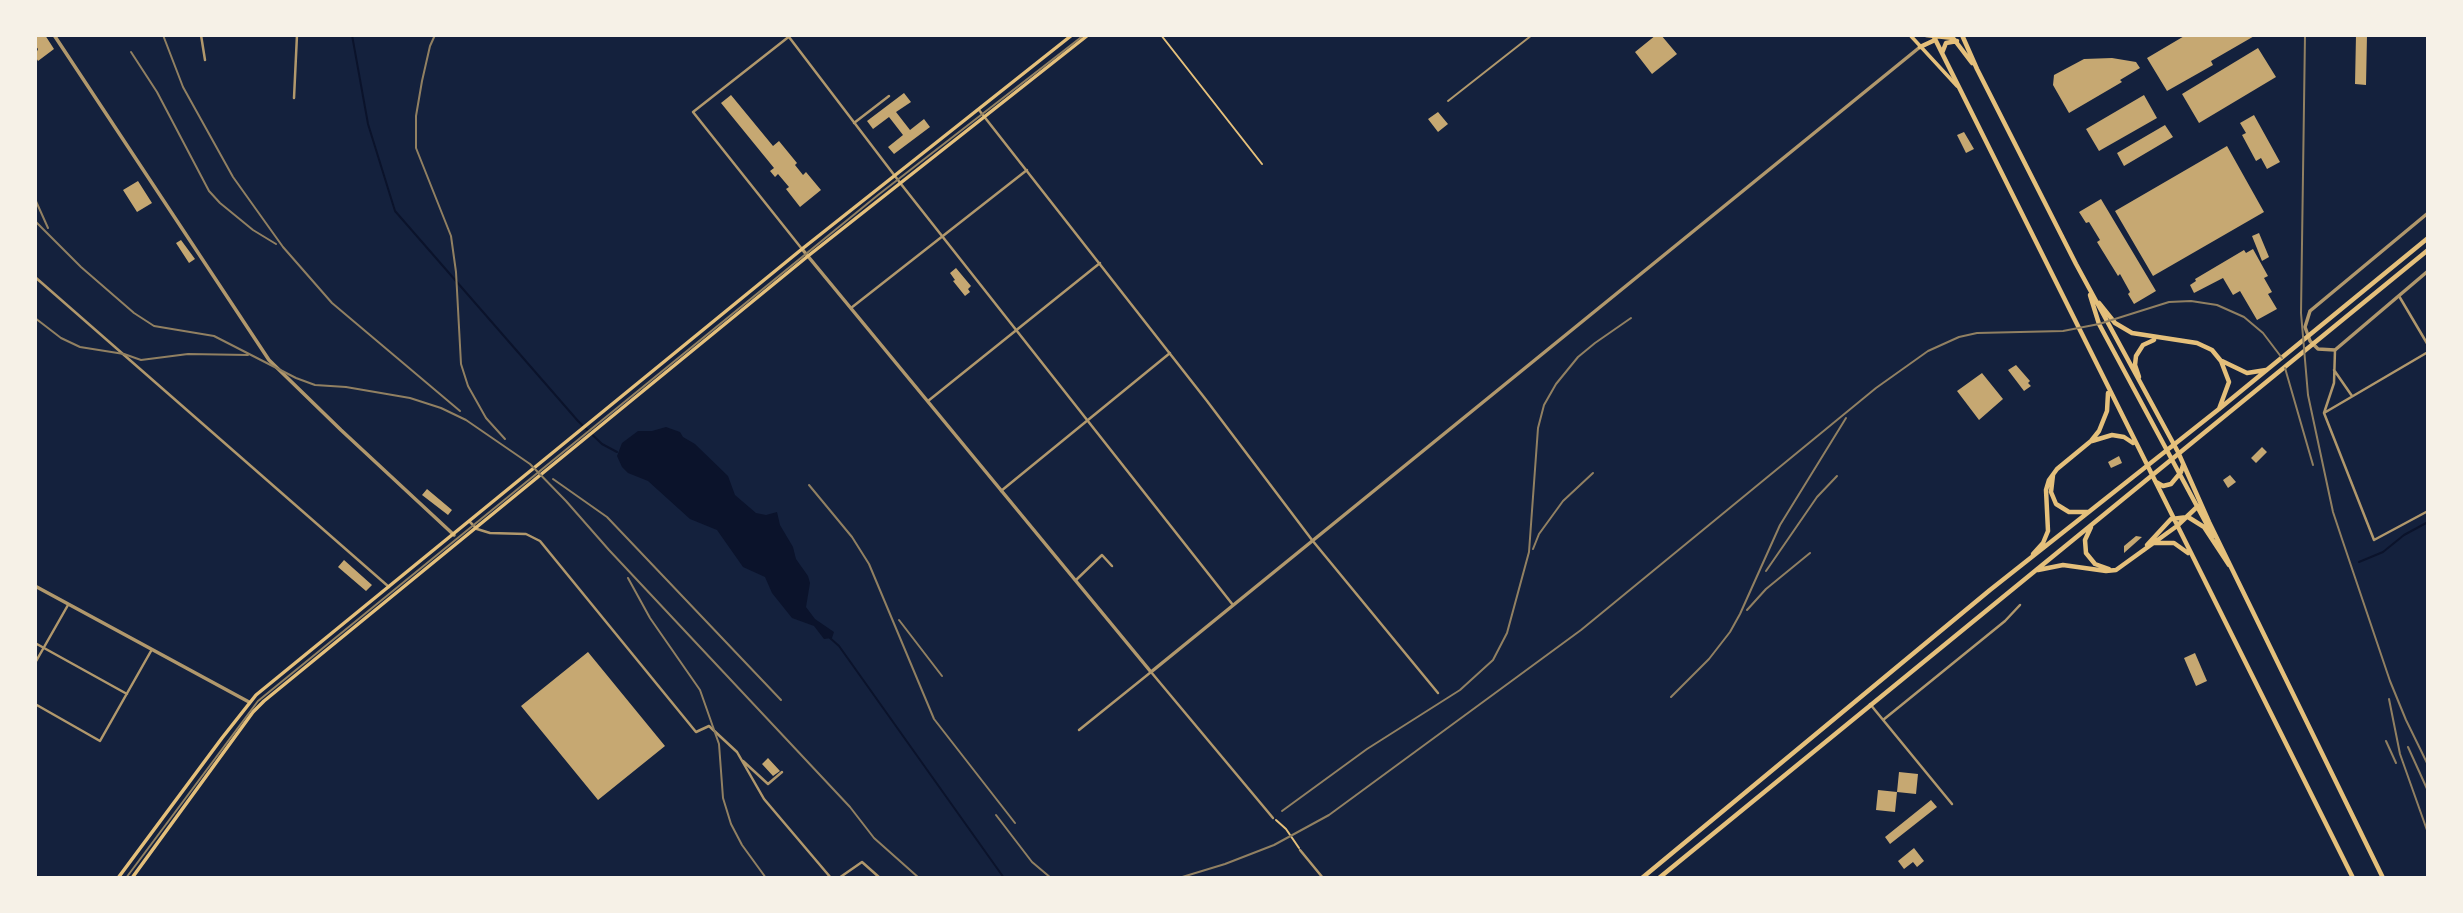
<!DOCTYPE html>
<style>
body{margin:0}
#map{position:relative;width:2463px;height:913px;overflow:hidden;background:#14213d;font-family:"Noto Serif",serif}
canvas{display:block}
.frame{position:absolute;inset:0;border:37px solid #f6f1e7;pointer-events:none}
</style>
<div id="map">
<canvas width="2463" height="913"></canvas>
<div class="frame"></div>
</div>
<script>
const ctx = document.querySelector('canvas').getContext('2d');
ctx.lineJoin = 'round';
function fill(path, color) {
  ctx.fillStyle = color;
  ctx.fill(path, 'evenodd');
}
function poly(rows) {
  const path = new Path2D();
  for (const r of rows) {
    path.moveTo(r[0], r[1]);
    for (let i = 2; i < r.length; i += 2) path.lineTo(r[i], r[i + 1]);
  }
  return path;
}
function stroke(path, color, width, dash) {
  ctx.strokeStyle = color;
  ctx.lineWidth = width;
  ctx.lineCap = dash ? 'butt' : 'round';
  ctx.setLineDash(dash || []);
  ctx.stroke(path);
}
fill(poly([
 [666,427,680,432,683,437,695,444,728,476,735,495,756,513,766,515,777,512,780,525,793,547,796,559,808,576,810,583,806,607,815,619,834,632,832,638,824,639,814,626,792,618,772,593,765,577,743,567,717,530,690,519,648,481,628,473,622,467,617,456,622,443,638,431,652,431]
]), '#0b132b');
stroke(poly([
 [352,35,368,124,395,211,578,421,602,444,617,452],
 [2359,562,2383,552,2404,535,2428,522],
 [830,638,839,646,1004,878]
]), '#0b132b', 2);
fill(poly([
 [35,35,45,35,54,49,38,61,35,56,38,49,35,45],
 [1656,35,1661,35,1677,54,1652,74,1635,52],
 [2186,35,2256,35,2211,61,2213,65,2167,91,2147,58],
 [2356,35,2367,35,2366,85,2355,84],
 [2258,48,2276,77,2199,123,2182,94],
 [2112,58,2136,62,2140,68,2120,80,2122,82,2069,113,2053,85,2054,75,2084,59],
 [904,93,911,102,896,112,910,130,924,119,930,127,894,154,888,147,903,135,889,117,873,129,867,121],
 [731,95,773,146,779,141,797,163,795,165,803,175,806,172,821,190,800,207,786,189,789,187,778,174,775,177,770,171,774,168,721,103],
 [2144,95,2157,118,2099,151,2086,129],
 [1438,112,1448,124,1438,132,1428,119],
 [2254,115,2280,162,2267,169,2261,158,2256,161,2242,135,2246,133,2240,123],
 [2165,125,2173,137,2124,166,2117,153],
 [1964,132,1974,149,1966,153,1957,135],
 [2227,146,2264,212,2153,276,2115,211],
 [138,181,152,203,137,212,123,190],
 [2101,199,2156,291,2134,304,2128,294,2130,292,2120,274,2118,276,2097,242,2100,240,2089,222,2086,223,2079,212],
 [2259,233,2269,257,2262,261,2252,236],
 [181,240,195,259,189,263,176,243],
 [2253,249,2268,276,2264,278,2272,292,2268,294,2277,309,2257,320,2240,291,2233,295,2223,278,2194,293,2190,285,2196,281,2195,279,2244,250,2246,253],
 [956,268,971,286,968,289,970,292,965,296,953,281,955,280,950,273],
 [2016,365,2030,381,2028,383,2031,386,2024,391,2008,370],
 [1982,373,2003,399,1979,420,1957,391],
 [2262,447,2267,452,2256,463,2251,458],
 [2119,456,2122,463,2111,468,2108,462],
 [2230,475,2236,482,2228,488,2223,480],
 [427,489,452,510,448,515,422,495],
 [2136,536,2142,537,2124,553,2124,546],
 [344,560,372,585,366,591,338,567],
 [588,652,665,746,598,800,521,706],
 [2195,653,2207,681,2196,686,2184,658],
 [768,758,780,771,773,776,762,764],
 [1899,772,1918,774,1916,794,1897,792],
 [1878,790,1897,792,1895,812,1876,810],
 [1931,800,1937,807,1890,844,1885,837],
 [1914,848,1924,861,1917,867,1913,862,1904,869,1898,861]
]), '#c6a872');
stroke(poly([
 [1161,35,1262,164],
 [1276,820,1286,829,1299,848]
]), '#e5c07b', 2);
stroke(poly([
 [1448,101,1532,35]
]), '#b1986c', 2);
stroke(poly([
 [201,35,205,60],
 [791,35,693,112,802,249],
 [789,37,901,184,1233,605],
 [294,98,297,35],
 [979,110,1207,401,1312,540,1438,693],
 [854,123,889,96],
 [35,277,389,587],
 [2399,296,2428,345],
 [851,308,1027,170],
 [2335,350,2334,383,2324,413,2374,540,2428,511],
 [2334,370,2352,396],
 [928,401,1100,263],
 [2324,413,2428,352],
 [1001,491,1170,353],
 [470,522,477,529,490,533,526,534,540,541,696,732,709,726,737,752,764,799,831,878],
 [1076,580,1102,555,1112,566],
 [35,643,127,694],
 [35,663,68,605],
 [35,704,100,741,151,651],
 [1870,704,1952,804],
 [1883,720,2005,621,2020,605],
 [1079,730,1151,672,1273,818],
 [743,761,768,784,782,772],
 [1300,850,1323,878],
 [839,878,862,862,880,878]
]), '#b1986c', 2.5);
stroke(poly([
 [54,35,269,360,341,430,454,535],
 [2428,213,2310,311,2305,327,2310,341,2318,349,2335,350,2428,271],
 [802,249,1151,672,1920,47],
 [35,586,249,702]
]), '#b1986c', 3.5);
stroke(poly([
 [1910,35,1957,86],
 [118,878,222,738,256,695,802,249,1072,35],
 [132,878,253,712,264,701,808,256,1088,35]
]), '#e5c07b', 3.5);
stroke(poly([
 [1926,35,1953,38,1972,63],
 [1933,35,2353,878],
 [1962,35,1977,69,2076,264,2178,452,2209,522,2383,878],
 [1920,47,1935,40],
 [1942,53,1946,43,1957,41],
 [2090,295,2099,324,2213,536],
 [2099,303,2115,323,2132,333,2197,343,2212,350,2221,361,2229,382,2219,409],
 [2222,361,2247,373,2266,370],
 [2139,377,2135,365,2136,356,2143,345,2154,340],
 [2092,441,2112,435,2124,437,2133,443],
 [2053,475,2051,492,2056,504,2069,512,2088,512],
 [2156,482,2163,486,2171,484,2181,472,2183,465],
 [2091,527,2085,540,2086,553,2095,564,2109,569],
 [2155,543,2174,543,2188,553],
 [2147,545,2171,519,2188,517,2204,527,2229,565],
 [2033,554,2043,543,2048,531,2046,490,2049,480,2057,469,2091,441,2099,431,2107,411,2108,393],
 [2038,570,2063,565,2106,571,2116,570,2177,526,2198,506],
 [1642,878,1990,590,2219,409,2428,238],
 [1659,878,2428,250]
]), '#e5c07b', 4.5);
stroke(poly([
 [126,878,258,701,878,195,1084,35]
]), '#918062', 2);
stroke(poly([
 [163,35,183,87,233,177,283,247,332,303,460,411],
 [435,35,430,46,422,81,416,116,416,148,451,236,456,272,461,364,468,386,486,418,505,439],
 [2305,35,2301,313,2308,395,2333,512,2342,539,2390,681,2406,720,2428,765],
 [131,52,157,92,209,191,220,203,253,230,276,244],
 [35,199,48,228],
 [35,221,81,267,134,313,154,326,214,336,296,378,315,385,346,387,410,398,441,408,466,420,530,464,566,501,609,550,850,807,874,838,919,878],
 [35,318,61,338,80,347,124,354,141,360,188,354,248,355],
 [2285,368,2313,465],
 [553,479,607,517,781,700],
 [809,485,852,537,869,564,934,719,1015,823],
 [1533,549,1539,534,1563,501,1593,473],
 [1766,571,1817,497,1837,476],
 [628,578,650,618,700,690,719,744,723,798,731,824,742,845,766,878],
 [1747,610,1766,589,1810,553],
 [899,620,942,676],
 [1671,697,1709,659,1730,632,1740,614,1780,525,1846,418],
 [2389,699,2400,754,2428,833],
 [2386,741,2396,763],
 [2408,747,2428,791],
 [1282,811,1367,749,1460,690,1493,660,1507,633,1529,552,1538,428,1544,405,1556,384,1578,357,1595,343,1631,318],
 [996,815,1032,862,1051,878],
 [1179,878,1225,864,1274,845,1329,815,1581,630,1876,388,1928,351,1959,337,1977,333,2063,331,2099,324,2169,302,2191,301,2217,305,2244,317,2263,333,2282,358]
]), '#918062', 2);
</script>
